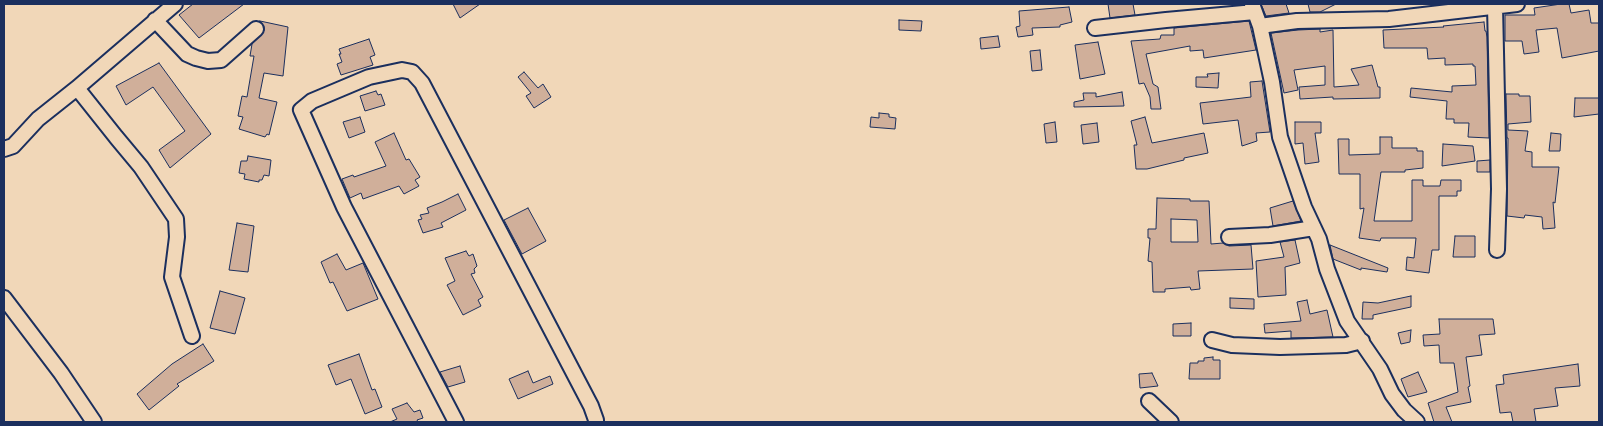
<!DOCTYPE html>
<style>
body{margin:0}
#map{position:relative;width:1603px;height:426px;overflow:hidden;background:#f1d7b8;font-family:Itim,sans-serif}
canvas{display:block}
.frame{position:absolute;inset:0;border:5px solid #1b2f5e;pointer-events:none}
</style>
<div id="map">
<canvas width="1603" height="426"></canvas>
<div class="frame"></div>
</div>
<script>
const ctx = document.querySelector('canvas').getContext('2d');
ctx.lineJoin = 'round';
function fill(path, color) {
  ctx.fillStyle = color;
  ctx.fill(path, 'evenodd');
}
function poly(rows) {
  const path = new Path2D();
  for (const r of rows) {
    path.moveTo(r[0], r[1]);
    for (let i = 2; i < r.length; i += 2) path.lineTo(r[i], r[i + 1]);
  }
  return path;
}
function stroke(path, color, width, dash) {
  ctx.strokeStyle = color;
  ctx.lineWidth = width;
  ctx.lineCap = dash ? 'butt' : 'round';
  ctx.setLineDash(dash || []);
  ctx.stroke(path);
}
const building = poly([
 [193,4,244,4,199,38,179,15,193,4],
 [453,4,480,4,460,18,453,4],
 [1108,4,1133,4,1135,15,1110,18,1108,4],
 [1261,4,1286,4,1289,13,1266,16,1261,4],
 [1308,4,1336,4,1320,12,1310,12,1308,4],
 [1561,4,1569,4,1571,13,1589,10,1591,23,1599,23,1599,51,1562,58,1557,28,1536,30,1539,52,1524,54,1522,41,1505,41,1505,15,1535,15,1534,8,1561,4],
 [1069,7,1072,22,1060,25,1060,27,1032,28,1033,35,1018,37,1016,27,1020,26,1019,11,1069,7],
 [899,20,922,21,921,31,899,30,899,20],
 [260,21,288,27,283,76,264,73,259,98,277,102,269,135,267,134,265,137,239,129,243,117,238,116,242,96,247,97,254,56,250,56,252,44,264,31,264,27,260,21],
 [1249,21,1256,50,1204,58,1203,50,1190,51,1190,46,1146,54,1153,84,1158,87,1161,109,1151,109,1150,97,1144,83,1139,84,1131,41,1160,39,1161,35,1174,35,1174,28,1249,21],
 [1484,22,1485,31,1486,31,1487,37,1489,138,1468,137,1469,123,1454,123,1454,119,1446,119,1447,101,1410,97,1411,88,1452,92,1452,86,1476,85,1475,66,1473,66,1473,64,1445,65,1445,58,1428,59,1427,48,1384,48,1383,30,1444,27,1443,26,1484,22],
 [1320,29,1320,32,1333,30,1334,87,1359,85,1351,69,1372,65,1378,87,1380,87,1380,98,1333,99,1333,97,1300,99,1299,87,1325,85,1325,66,1294,70,1298,90,1284,93,1271,33,1298,30,1320,29],
 [998,36,1000,47,981,49,980,38,998,36],
 [369,39,375,55,370,57,373,65,341,75,337,64,342,62,339,54,341,54,339,49,369,39],
 [1098,42,1105,74,1080,79,1075,45,1098,42],
 [1040,50,1042,70,1032,71,1030,51,1040,50],
 [159,63,211,134,170,168,159,150,185,131,153,87,126,105,116,86,159,63],
 [524,72,538,88,543,84,551,97,534,108,526,96,531,93,518,77,524,72],
 [1219,73,1218,88,1196,87,1196,77,1208,77,1207,74,1219,73],
 [1262,81,1270,132,1256,133,1257,141,1242,146,1238,120,1203,124,1200,103,1251,97,1250,82,1262,81],
 [376,91,378,95,381,94,385,105,365,111,360,96,376,91],
 [1122,92,1124,106,1074,107,1074,102,1084,100,1083,93,1096,93,1096,97,1122,92],
 [1506,94,1519,94,1519,96,1530,96,1531,122,1508,124,1508,130,1528,131,1525,151,1532,152,1532,167,1559,167,1555,203,1553,202,1555,228,1543,229,1542,217,1525,215,1524,218,1507,216,1508,138,1507,138,1506,94],
 [1575,98,1599,98,1599,114,1574,117,1575,98],
 [879,113,889,114,889,117,896,118,895,129,870,127,871,117,879,118,879,113],
 [360,117,365,132,349,138,343,122,360,117],
 [1145,117,1152,143,1204,133,1208,153,1184,158,1184,160,1147,169,1136,169,1134,145,1137,145,1131,121,1145,117],
 [1055,122,1057,142,1046,143,1044,124,1055,122],
 [1295,122,1321,122,1321,133,1315,133,1319,162,1305,164,1303,143,1295,144,1295,122],
 [1097,123,1099,142,1083,144,1081,125,1097,123],
 [394,133,406,160,409,159,420,177,415,180,419,186,404,194,399,186,363,199,361,193,350,198,342,179,353,175,354,177,386,166,375,142,394,133],
 [1551,133,1561,134,1560,151,1549,151,1551,133],
 [1380,137,1392,137,1392,148,1417,148,1417,151,1423,151,1423,168,1405,170,1405,172,1381,172,1374,221,1412,221,1412,180,1423,180,1423,186,1440,186,1441,180,1461,180,1461,191,1457,191,1457,196,1439,196,1439,250,1432,250,1429,273,1406,270,1407,257,1414,258,1416,238,1381,238,1380,241,1359,238,1364,208,1360,209,1360,174,1339,174,1338,139,1349,139,1349,155,1380,154,1380,137],
 [1443,144,1473,146,1475,161,1442,166,1443,144],
 [248,156,271,160,269,176,264,175,262,180,259,180,259,182,244,179,245,174,239,173,241,161,247,161,248,156],
 [1490,160,1490,172,1477,172,1477,161,1490,160],
 [458,194,466,210,441,223,443,227,423,233,418,220,422,219,420,215,429,213,427,208,442,202,458,194],
 [1157,198,1190,199,1190,201,1209,201,1211,244,1223,243,1229,246,1251,245,1253,269,1198,271,1200,289,1191,290,1190,287,1165,289,1165,292,1153,292,1152,262,1148,261,1150,238,1148,238,1148,229,1156,229,1157,198],
 [1171,219,1197,220,1198,242,1171,242,1171,219],
 [1293,201,1301,221,1273,226,1270,208,1293,201],
 [528,208,546,241,522,254,504,220,528,208],
 [237,223,254,226,248,272,229,270,237,223],
 [1455,236,1475,236,1475,257,1453,257,1455,236],
 [1295,240,1300,263,1285,267,1286,295,1258,297,1256,261,1284,257,1280,242,1295,240],
 [1330,245,1388,268,1387,272,1361,268,1361,270,1333,259,1330,245],
 [466,251,469,256,473,254,477,266,474,269,475,273,471,274,483,297,478,300,481,306,463,315,447,285,455,281,445,258,466,251],
 [337,254,346,270,363,263,378,299,347,311,333,282,330,283,321,262,337,254],
 [220,291,245,298,235,334,210,328,220,291],
 [1411,296,1411,307,1373,315,1373,319,1362,319,1363,302,1378,303,1411,296],
 [1230,298,1254,299,1254,309,1230,308,1230,298],
 [1307,300,1310,314,1327,310,1333,337,1291,338,1291,331,1265,333,1264,324,1301,321,1297,302,1307,300],
 [1439,319,1493,319,1495,334,1479,335,1482,355,1466,357,1470,386,1468,387,1471,402,1446,407,1452,422,1434,422,1428,403,1458,392,1454,363,1440,363,1439,345,1424,346,1423,335,1440,334,1439,319],
 [1191,323,1191,336,1173,336,1173,324,1191,323],
 [1411,330,1410,342,1401,344,1398,333,1411,330],
 [203,344,214,361,177,384,179,386,149,410,137,394,172,364,203,344],
 [359,354,372,390,375,389,382,407,365,414,351,379,336,385,328,365,359,354],
 [1213,357,1213,360,1220,360,1220,379,1189,379,1190,363,1198,363,1198,361,1204,361,1204,358,1213,357],
 [1578,364,1580,386,1555,388,1558,406,1534,409,1536,422,1513,422,1511,412,1500,413,1496,385,1504,384,1503,375,1578,364],
 [460,366,465,382,448,387,440,372,460,366],
 [528,371,533,383,550,376,553,384,518,399,509,379,528,371],
 [1418,372,1427,392,1408,397,1401,379,1418,372],
 [1152,373,1158,386,1140,388,1139,374,1152,373],
 [407,403,414,412,420,410,423,418,417,420,418,422,390,422,397,419,392,409,407,403]
]);
fill(building, '#d0af9a');
stroke(building, '#1b2f5e', 1);
const minor = poly([
 [1252,4,1260,26,1272,82,1280,137,1304,207,1319,239,1327,269,1347,321,1380,369,1392,394,1404,410,1417,422],
 [1495,6,1499,189,1497,250],
 [155,20,187,54,196,58,208,61,221,60,256,29],
 [1260,26,1297,21,1389,19,1517,4],
 [1095,28,1166,20,1255,12],
 [77,88,116,137,141,167,176,219,177,237,172,277,192,336],
 [4,149,13,146,38,119,77,88,175,4],
 [1229,237,1270,235,1314,228],
 [4,298,61,373,94,422],
 [1212,340,1232,345,1280,347,1346,345,1362,341],
 [1149,401,1171,422],
 [456,422,344,207,301,110,312,101,369,77,402,70,412,72,422,83,591,406,596,420,596,422]
]);
stroke(minor, '#1b2f5e', 18);
stroke(minor, '#f1d7b8', 14);
</script>
